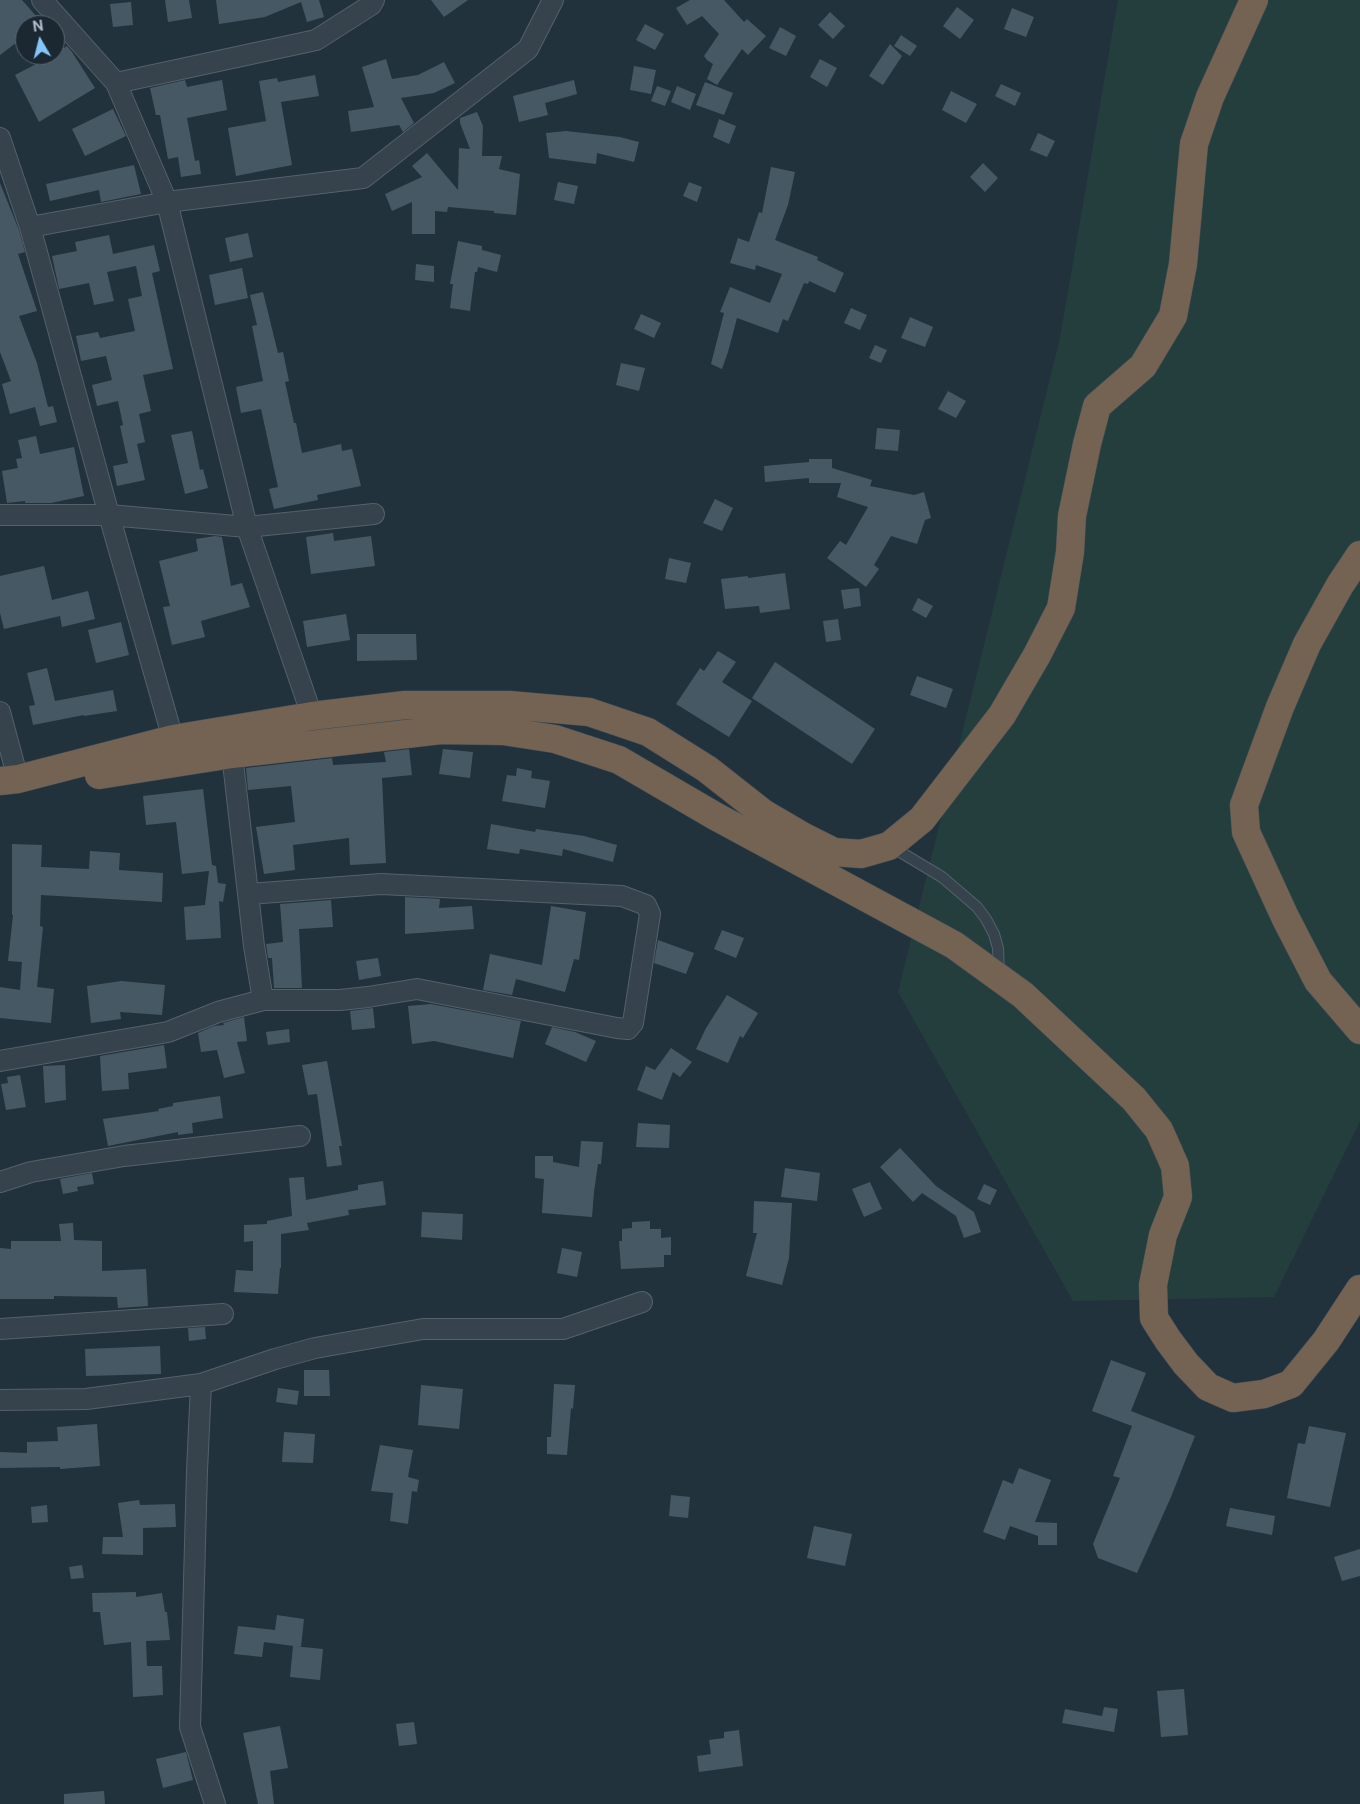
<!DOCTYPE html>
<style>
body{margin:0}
#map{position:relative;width:1360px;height:1804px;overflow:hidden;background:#22323d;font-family:"Public Sans",sans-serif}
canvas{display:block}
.north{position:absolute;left:15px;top:15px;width:50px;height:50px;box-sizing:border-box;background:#1b2832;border:1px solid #57646e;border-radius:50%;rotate:352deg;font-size:14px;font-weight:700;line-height:20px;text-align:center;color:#b2bec9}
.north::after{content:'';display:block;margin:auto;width:18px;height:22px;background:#83c5fc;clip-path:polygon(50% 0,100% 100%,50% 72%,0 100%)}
</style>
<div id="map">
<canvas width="1360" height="1804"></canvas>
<div class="north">N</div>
</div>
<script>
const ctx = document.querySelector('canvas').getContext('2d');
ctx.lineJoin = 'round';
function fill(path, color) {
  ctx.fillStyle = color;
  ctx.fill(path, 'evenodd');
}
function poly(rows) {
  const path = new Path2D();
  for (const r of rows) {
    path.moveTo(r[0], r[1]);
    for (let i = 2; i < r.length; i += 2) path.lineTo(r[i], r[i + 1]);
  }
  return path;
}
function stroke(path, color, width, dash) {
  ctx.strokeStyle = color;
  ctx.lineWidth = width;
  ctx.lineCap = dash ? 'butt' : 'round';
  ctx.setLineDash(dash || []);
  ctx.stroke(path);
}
fill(poly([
 [1118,0,1360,0,1360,1121,1274,1297,1073,1301,898,992,1060,338]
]), '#243e3d');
fill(poly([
 [0,0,22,0,44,25,25,25,25,36,0,55],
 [165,0,189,0,192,18,168,22],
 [216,0,319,0,324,17,307,22,301,2,265,17,219,24],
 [431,0,468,0,444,17],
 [690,0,724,0,744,22,747,19,766,36,748,55,742,49,717,85,707,79,713,64,707,60,704,56,719,34,702,16,687,25,676,8],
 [131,2,133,25,113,27,110,4],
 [957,7,974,20,960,39,943,26],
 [1012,8,1034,17,1026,37,1004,29],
 [830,12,845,26,833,39,818,25],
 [645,24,664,34,655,50,636,40],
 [780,27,796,36,786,56,769,48],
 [901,35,917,46,910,56,894,46],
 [55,38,64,48,67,46,72,52,95,88,39,122,15,75,38,63,31,55,55,55],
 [890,44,902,56,883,85,869,76],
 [386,59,392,79,418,75,444,62,455,83,434,93,401,98,414,123,403,132,399,125,351,132,348,111,374,107,362,67],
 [820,59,837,68,827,87,810,77],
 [634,66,656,70,651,94,630,90],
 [315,75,319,96,281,102,292,165,236,176,228,128,266,121,259,81,277,78,278,82],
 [185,80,187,87,222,80,227,110,187,118,195,161,199,160,201,174,181,177,178,157,168,159,160,115,156,115,150,88],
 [574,80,577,94,545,103,548,115,519,122,513,96],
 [705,82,733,93,724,115,696,105],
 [1001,84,1021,93,1015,106,995,96],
 [657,86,671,91,665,106,651,101],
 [677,86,696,94,690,110,671,102],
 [951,91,977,104,966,123,942,110],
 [113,109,126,136,85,156,72,129],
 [477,112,483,126,482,156,502,156,499,169,520,174,516,215,494,213,494,211,448,207,447,212,435,211,435,234,412,234,412,202,392,211,385,194,422,177,412,166,427,153,458,190,459,148,470,149,460,123,460,118],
 [719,119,736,126,729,144,713,137],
 [566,131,620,137,639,142,634,162,597,153,596,164,549,158,546,133],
 [1038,133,1055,141,1047,157,1030,150],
 [983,163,998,178,985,192,970,177],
 [134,165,141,194,101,202,99,190,50,201,46,184],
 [771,167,795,172,788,205,775,240,818,257,817,260,844,273,835,293,809,281,808,284,804,283,788,321,783,319,778,333,737,318,728,352,722,369,711,364,724,313,720,312,730,287,770,303,782,274,756,265,755,270,730,263,738,238,749,242,759,212,762,213],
 [558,182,578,186,574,204,554,200],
 [689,182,702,187,697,202,683,196],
 [0,183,19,230,25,252,18,254,37,311,19,316,37,363,48,407,53,406,57,422,40,426,35,407,10,414,2,384,11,381,0,352],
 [248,233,253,257,230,262,225,238],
 [109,235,113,254,154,245,160,271,152,273,173,369,143,375,151,411,139,414,145,442,137,444,145,480,117,486,113,466,128,463,120,426,123,425,118,401,97,406,92,385,112,380,106,356,81,361,76,336,98,332,100,338,135,331,128,299,142,296,136,266,107,272,114,301,94,305,89,283,59,289,52,256,77,251,75,242],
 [458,241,482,246,482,250,501,255,497,272,478,267,477,272,475,272,470,311,450,308,453,284,450,284],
 [416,264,434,266,434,282,415,280],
 [242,268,248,298,215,305,209,275],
 [263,292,278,353,283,352,289,381,285,382,294,423,296,423,302,453,341,444,342,451,352,449,361,486,317,495,318,500,274,509,269,489,278,487,261,409,241,413,236,387,263,381,252,326,257,325,250,295],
 [851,308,867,315,860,330,844,323],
 [641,314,661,323,654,338,634,329],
 [910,317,933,327,925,347,901,338],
 [875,345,887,350,881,363,869,358],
 [621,363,645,368,639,391,616,385],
 [948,391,966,401,956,418,938,409],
 [877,428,900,430,898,451,875,449],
 [192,431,200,470,203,469,208,488,185,494,171,435],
 [36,436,40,454,74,447,84,496,51,503,25,503,25,501,7,503,2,471,18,468,16,459,22,458,18,440],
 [809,459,832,459,832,468,872,480,870,486,914,495,924,492,931,518,925,520,917,544,891,536,874,565,879,569,866,587,827,558,840,541,846,545,868,507,837,497,841,483,809,483,809,478,765,482,764,466,809,462],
 [715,499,733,508,722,531,703,523],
 [333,533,334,541,371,536,375,566,311,574,306,537],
 [215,536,222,537,231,586,242,583,250,607,201,621,205,637,172,645,163,607,170,606,159,561,198,551,196,539],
 [669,558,691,563,686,583,665,579],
 [44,566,52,600,88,591,95,619,62,627,60,616,4,629,0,613,0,576],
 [785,573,790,609,760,613,759,606,725,609,721,579,748,576,748,578],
 [859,588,861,606,844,609,841,590],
 [918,598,933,606,926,618,912,610],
 [346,614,350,640,307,647,303,621],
 [838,619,841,640,826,642,823,621],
 [121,622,129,655,96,663,88,630],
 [357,634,416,634,417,660,357,661],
 [718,651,736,662,722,682,752,701,729,737,676,704,700,668,704,671],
 [775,662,875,729,852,764,752,698],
 [47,668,55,701,113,690,117,711,84,716,84,715,33,725,29,706,35,705,27,673],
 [917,676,953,689,946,708,910,695],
 [409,749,412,775,382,778,386,863,350,865,349,838,293,845,295,870,264,874,256,827,295,822,291,786,248,790,246,768,332,758,333,765,386,762,384,752],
 [443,749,473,752,470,778,439,774],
 [517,768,532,771,531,778,550,781,545,808,502,801,507,775,516,776],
 [203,789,212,865,216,866,218,883,226,884,223,902,219,901,221,938,186,940,184,907,205,905,209,871,182,874,176,822,146,825,143,796],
 [491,824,535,832,536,829,584,836,617,845,613,862,563,849,562,856,520,849,519,854,487,849],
 [12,844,42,845,41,867,89,869,90,851,120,853,119,870,163,873,162,902,41,895,40,926,43,927,37,987,54,989,51,1023,0,1018,0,987,20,990,22,962,8,961,13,915,12,915],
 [405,897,440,899,439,908,472,906,474,929,405,934],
 [331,900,333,927,299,929,302,988,274,988,272,958,268,958,266,944,283,942,280,904],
 [551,906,586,912,579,960,574,959,565,992,516,979,512,995,483,990,490,954,542,965],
 [722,930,744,938,736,958,714,949],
 [658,940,694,953,686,974,654,963],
 [378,958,381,976,359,980,356,961],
 [121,981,165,985,162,1015,120,1012,121,1019,91,1023,87,986],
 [727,995,758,1013,743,1038,740,1036,728,1063,696,1049,706,1028],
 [431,1004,521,1021,513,1058,434,1041,412,1044,408,1006],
 [373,1008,375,1028,352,1030,350,1011],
 [244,1017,247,1041,237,1042,245,1073,224,1078,217,1050,201,1052,198,1033,214,1026,224,1025,223,1023],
 [552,1027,575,1032,596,1041,586,1062,545,1044],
 [289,1029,290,1042,268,1045,266,1032],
 [164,1045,167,1068,128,1073,129,1089,102,1091,100,1056],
 [671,1048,692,1062,680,1077,673,1072,662,1100,637,1090,646,1066,655,1070],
 [327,1061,342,1146,339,1146,342,1165,327,1167,317,1094,308,1095,302,1065],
 [65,1065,66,1100,45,1103,43,1066],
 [20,1075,26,1107,6,1110,1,1084,8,1083,7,1077],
 [220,1096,223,1118,192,1123,193,1133,178,1135,178,1132,108,1146,103,1119,159,1111,158,1109,173,1106,173,1103],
 [638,1123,670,1125,669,1148,636,1147],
 [581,1141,603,1142,601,1164,598,1164,594,1192,592,1217,542,1213,544,1179,535,1178,535,1156,553,1156,553,1162,579,1167],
 [900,1148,936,1186,974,1212,981,1232,964,1238,956,1216,922,1193,913,1202,880,1167],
 [785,1168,820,1173,817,1201,781,1197],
 [92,1173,94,1184,77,1187,78,1191,63,1194,60,1179],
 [304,1177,306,1200,358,1190,358,1185,383,1181,386,1205,348,1210,349,1215,307,1223,309,1230,281,1234,281,1268,280,1268,278,1294,234,1292,236,1270,253,1271,253,1241,244,1242,244,1225,267,1224,267,1221,292,1216,289,1178],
 [870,1182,882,1209,864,1217,852,1189],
 [984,1184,997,1190,990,1205,977,1199],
 [754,1201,792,1203,789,1258,782,1285,746,1276,757,1233,753,1233],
 [422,1212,463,1214,462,1240,421,1237],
 [650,1221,650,1229,661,1229,661,1238,671,1237,671,1255,664,1255,664,1267,621,1269,619,1241,622,1241,622,1229,632,1228,632,1222],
 [73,1223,74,1240,102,1241,102,1271,146,1269,148,1306,118,1308,117,1297,54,1296,54,1299,0,1299,0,1248,11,1249,11,1241,61,1241,59,1224],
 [562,1248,582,1252,577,1277,557,1273],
 [205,1327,206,1339,189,1341,188,1328],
 [160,1346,161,1374,86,1376,85,1349],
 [1111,1360,1146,1373,1131,1411,1195,1436,1171,1497,1137,1573,1098,1558,1093,1544,1120,1478,1113,1476,1132,1426,1092,1411],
 [304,1370,329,1370,330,1396,304,1396],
 [554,1384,575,1385,573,1409,571,1408,567,1455,547,1454,547,1437,551,1437],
 [421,1385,463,1389,459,1429,418,1425],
 [278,1388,299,1391,297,1405,276,1402],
 [97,1424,100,1466,60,1469,60,1467,0,1468,0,1452,27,1453,27,1442,58,1441,57,1427],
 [1309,1426,1346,1433,1330,1507,1287,1498,1298,1443,1305,1444],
 [284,1432,315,1434,313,1463,282,1462],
 [380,1445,413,1450,408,1477,419,1480,417,1492,412,1491,408,1524,390,1521,393,1493,371,1491],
 [1019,1468,1051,1480,1035,1522,1057,1523,1057,1545,1038,1545,1038,1536,1010,1526,1005,1540,983,1532,1003,1480,1013,1484],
 [671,1495,690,1497,688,1518,669,1516],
 [139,1500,140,1505,175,1504,176,1527,143,1528,143,1555,102,1554,103,1537,123,1537,118,1503],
 [47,1505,48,1522,32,1523,31,1507],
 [1230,1508,1275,1516,1272,1535,1226,1526],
 [814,1526,852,1534,845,1566,807,1558],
 [1360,1549,1360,1576,1342,1581,1334,1557],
 [82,1565,84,1578,71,1579,69,1567],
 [136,1592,136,1597,162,1593,165,1612,167,1612,170,1640,146,1641,147,1666,162,1666,163,1695,133,1697,131,1642,104,1645,100,1612,93,1612,92,1593],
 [277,1615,304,1619,301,1647,264,1642,262,1657,234,1654,238,1626,275,1630],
 [293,1646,323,1649,320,1680,290,1677],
 [1184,1689,1188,1735,1161,1737,1157,1691],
 [1104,1707,1118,1709,1114,1732,1062,1723,1065,1709,1102,1716],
 [414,1722,417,1744,399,1746,396,1724],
 [280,1726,288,1768,270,1771,274,1804,258,1804,243,1733],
 [739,1730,743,1766,699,1772,697,1756,711,1754,709,1740,724,1738,724,1732],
 [186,1752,193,1780,163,1788,156,1759],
 [104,1791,105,1804,64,1804,64,1794]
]), '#465864');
const lane = poly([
 [892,847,942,877,977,907,986,919,994,934,998,948,999,973]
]);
const street = poly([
 [42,0,116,83,167,202,247,527,312,716],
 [116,83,316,40,371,5,374,0],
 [0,138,30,227,109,515,173,739],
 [30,227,167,202,363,178,528,49,553,0],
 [0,515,109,515,247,527,374,514],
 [0,712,18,779],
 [249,894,381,884,622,896,646,905,650,914,633,1023,628,1029,617,1028,417,989,368,997,340,1000,263,1000],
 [0,1061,168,1032,218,1012,263,1000,254,946,232,754],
 [0,1182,31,1172,124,1156,300,1136],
 [0,1329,223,1314],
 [201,1384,197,1471,190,1727,215,1804],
 [0,1400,86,1399,201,1384,275,1359,315,1348,423,1329,563,1329,642,1302]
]);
const highway = poly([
 [1360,555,1340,585,1307,644,1280,707,1244,805,1246,832,1285,917,1318,981,1360,1030],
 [99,775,232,754,441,730,503,731,555,739,619,760,715,816,954,945,1023,995,1134,1099,1159,1130,1175,1166,1178,1197,1163,1235,1153,1285,1154,1318,1168,1340,1186,1364,1208,1387,1233,1398,1264,1394,1291,1384,1326,1341,1360,1289],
 [0,781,18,779,173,739,312,716,405,705,509,705,589,712,648,732,707,769,763,813,804,837,834,852,861,854,889,846,922,819,1002,715,1037,655,1061,608,1070,552,1072,516,1087,444,1097,406,1143,366,1173,316,1183,264,1194,144,1210,97,1254,0]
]);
stroke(lane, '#54616b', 12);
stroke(street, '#54616b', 22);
stroke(highway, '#414e58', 29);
stroke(lane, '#36434d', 10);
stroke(street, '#36434d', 20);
stroke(highway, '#746253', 28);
</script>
